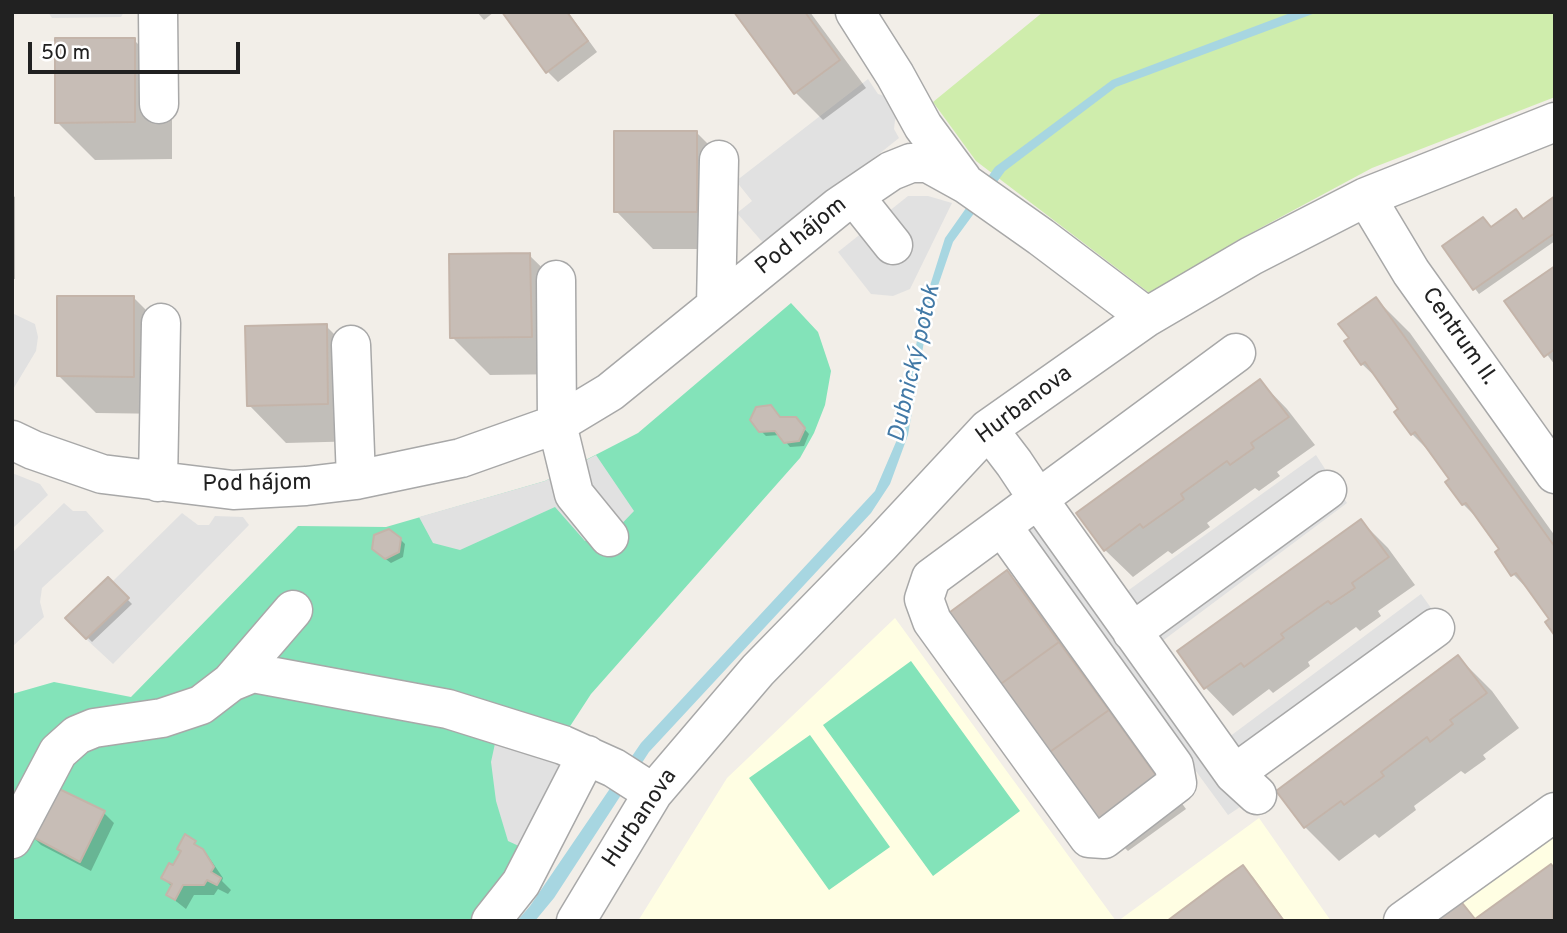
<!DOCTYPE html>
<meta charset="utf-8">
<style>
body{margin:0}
#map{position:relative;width:1567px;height:933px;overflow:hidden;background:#f2eee8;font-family:Overpass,sans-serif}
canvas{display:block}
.frame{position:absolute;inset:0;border:14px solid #212121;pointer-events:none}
.scale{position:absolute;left:28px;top:42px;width:212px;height:32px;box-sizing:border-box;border:4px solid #212121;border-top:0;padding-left:9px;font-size:21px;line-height:24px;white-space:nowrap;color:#212121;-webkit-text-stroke:5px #fff;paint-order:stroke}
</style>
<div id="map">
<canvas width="1567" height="933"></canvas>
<div class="frame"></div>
<div class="scale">50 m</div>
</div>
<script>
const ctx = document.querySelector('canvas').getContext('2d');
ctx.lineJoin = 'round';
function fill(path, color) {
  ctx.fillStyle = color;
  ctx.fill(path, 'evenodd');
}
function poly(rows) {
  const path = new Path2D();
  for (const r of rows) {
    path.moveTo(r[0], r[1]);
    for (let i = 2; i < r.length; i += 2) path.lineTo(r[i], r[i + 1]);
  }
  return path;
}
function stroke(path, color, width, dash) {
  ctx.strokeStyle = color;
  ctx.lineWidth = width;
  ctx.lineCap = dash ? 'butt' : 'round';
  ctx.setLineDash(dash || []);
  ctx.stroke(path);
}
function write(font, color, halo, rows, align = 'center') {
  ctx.font = font + ' Overpass,sans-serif';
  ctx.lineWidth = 5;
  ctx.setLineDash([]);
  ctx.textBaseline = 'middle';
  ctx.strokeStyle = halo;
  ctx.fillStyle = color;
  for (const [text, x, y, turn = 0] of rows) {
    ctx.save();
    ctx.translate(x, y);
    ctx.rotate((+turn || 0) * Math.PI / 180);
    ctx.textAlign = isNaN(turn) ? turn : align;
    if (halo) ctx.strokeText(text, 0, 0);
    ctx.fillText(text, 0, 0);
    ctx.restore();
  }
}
fill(poly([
 [895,618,1116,921,638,921,727,778],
 [1555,793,1555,921,1378,921],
 [1259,818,1331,921,1118,921]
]), '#fffee3');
fill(poly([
 [1043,12,1555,12,1555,97,1372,168,1238,240,1152,295,976,161,933,102]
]), '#cfedac');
fill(poly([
 [791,303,818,332,831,371,825,405,814,433,800,458,591,694,565,734,513,871,473,921,12,921,12,694,54,682,131,697,298,526,386,527,545,481,638,433],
 [911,661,1020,811,933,876,823,725],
 [810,735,890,847,829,890,749,778]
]), '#83e3b9');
fill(poly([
 [48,12,124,12,121,17,52,18],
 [868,79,878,94,885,96,901,112,895,120,894,129,899,138,765,245,737,213,752,201,736,181],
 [908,196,928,196,952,203,910,289,893,296,871,294,838,252],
 [12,313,35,324,38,337,36,351,12,391],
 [1227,337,1249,368,1063,504,1126,592,1316,455,1347,503,1161,642,1229,737,1421,594,1452,637,1258,777,1266,790,1228,815,999,502],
 [596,455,634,511,609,537,585,541,555,507,460,550,433,543,419,517,545,481],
 [12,473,40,484,48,495,12,529],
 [64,503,73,511,86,511,104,531,42,588,40,602,44,617,12,647,12,553],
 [182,513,198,525,209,525,215,516,243,517,249,525,113,664,86,639,128,599,113,581],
 [499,725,587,755,536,854,508,841,496,801,491,762]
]), '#e1e1e1');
fill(poly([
 [1293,12,1318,12,1116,87,1005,171,953,242,929,312,908,435,890,484,871,513,649,752,554,898,535,921,517,921,530,906,641,743,875,491,902,428,922,311,945,238,995,167,1112,80]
]), '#a7d6e1');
fill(poly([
 [477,12,494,12,484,20],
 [504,12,568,12,597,52,558,82,548,72],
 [737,12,810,12,866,88,823,120,796,93],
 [134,40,172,78,172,159,95,160,57,122],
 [696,132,734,170,734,249,653,249,616,211],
 [12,195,15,197,15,279,12,279],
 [1555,198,1555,241,1479,294,1444,247,1491,228,1524,221],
 [529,255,567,292,569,374,490,375,452,337],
 [1555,268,1555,365,1507,302],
 [134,298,172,336,171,414,96,413,58,375],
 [1376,299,1410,333,1555,536,1555,633,1552,620,1536,598,1513,574,1501,550,1483,524,1463,504,1451,479,1435,457,1412,434,1401,409,1384,385,1362,364],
 [326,326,364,364,365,441,286,443,249,405],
 [1260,381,1287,409,1315,445,1277,472,1280,476,1259,491,1255,488,1207,523,1210,527,1172,554,1168,551,1133,577,1105,550],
 [780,418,795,419,809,434,804,446,790,447,780,435,766,436,761,431],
 [1361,521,1388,548,1415,585,1378,611,1381,616,1360,631,1356,627,1308,662,1310,666,1273,693,1269,689,1233,716,1206,688,1179,652],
 [400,539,405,544,403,557,391,563,379,554],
 [1007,573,1035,600,1186,809,1128,851,1100,824],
 [108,580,132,604,92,642,68,618],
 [1458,657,1492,691,1519,728,1483,755,1486,759,1465,774,1461,771,1414,806,1416,810,1379,838,1375,834,1339,861,1305,827,1279,791],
 [104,813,114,823,91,871,41,845,31,835],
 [186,837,206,853,223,878,222,881,231,890,228,894,218,889,214,895,194,895,186,909,168,895,172,887,163,877,174,868,182,852],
 [1243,867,1253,877,1285,921,1170,921],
 [1555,870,1555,921,1444,921,1459,901,1476,920]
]), '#0003');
const building = poly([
 [502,12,567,12,588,41,546,73,502,12],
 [734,12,805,12,840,60,794,94,734,12],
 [55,38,135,38,135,122,55,123,55,38],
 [614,131,697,131,697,212,614,212,614,131],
 [1555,196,1555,233,1473,290,1442,246,1483,217,1491,227,1516,209,1523,219,1555,196],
 [530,253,532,337,450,338,449,254,530,253],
 [1555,266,1555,349,1544,357,1504,301,1555,266],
 [57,296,134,296,134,377,57,376,57,296],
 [1376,297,1555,547,1555,636,1545,622,1549,619,1516,573,1511,576,1495,552,1499,549,1466,503,1462,505,1445,482,1449,479,1415,432,1411,435,1394,412,1398,409,1365,362,1361,365,1344,341,1349,338,1338,324,1376,297],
 [327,324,328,404,247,406,245,326,327,324],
 [1260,379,1289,417,1251,443,1254,448,1230,465,1227,461,1181,494,1184,499,1143,528,1140,524,1104,551,1076,513,1260,379],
 [771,405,780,417,796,417,805,428,799,441,784,443,775,431,759,432,750,420,756,407,771,405],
 [1361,519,1389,557,1352,583,1355,588,1331,604,1328,601,1281,634,1284,638,1244,667,1241,663,1204,689,1177,651,1361,519],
 [389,529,401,538,399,552,385,559,372,549,374,535,389,529],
 [1007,570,1059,642,998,686,946,615,1007,570],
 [108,577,129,598,86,639,65,618,108,577],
 [1059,642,1109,710,1047,754,998,686,1059,642],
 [1458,655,1487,693,1450,720,1453,724,1430,742,1427,737,1381,772,1384,776,1344,805,1341,801,1304,828,1276,791,1458,655],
 [1109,710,1160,781,1099,825,1047,754,1109,710],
 [53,786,105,811,80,862,29,835,53,786],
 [185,834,196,841,194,844,203,849,214,867,211,872,221,878,217,885,207,880,204,885,183,885,175,900,166,895,172,884,161,878,169,863,173,865,181,851,177,849,185,834],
 [1551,864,1555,869,1553,921,1442,921,1438,915,1459,899,1475,919,1551,864],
 [1243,865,1284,921,1167,921,1226,877,1243,865]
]);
fill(building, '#c7bdb6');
stroke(building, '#c4b4a9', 2);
const minor = poly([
 [158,12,159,104],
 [855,12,895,75,923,126,962,179],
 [854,196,893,245],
 [1366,197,1411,272,1555,474],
 [556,280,557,424,574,494,609,537],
 [716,306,719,160],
 [351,345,356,480],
 [988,429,1014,463,1038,499,1234,774,1257,795],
 [12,440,33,450,102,474,233,490,306,486,356,480,461,458,557,424,610,392,838,207,891,171,911,163,928,163,966,184,1041,237,1147,317],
 [158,482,161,323],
 [1002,526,1174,766,1177,783,1104,839,1089,838,932,621,924,599,931,578,1236,353],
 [1132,632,1327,490],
 [231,682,253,673,448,709,563,745,614,768,653,793],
 [1234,774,1435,628],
 [12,839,58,752,77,735,94,728,162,718,201,705,231,682,293,610],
 [491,921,521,883,587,755],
 [576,921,653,793,758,670,879,546,988,429,1147,317,1251,256,1366,197,1555,122],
 [1403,921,1555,812]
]);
stroke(minor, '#a8a8a8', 41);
stroke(minor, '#fff', 38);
write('23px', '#212121', '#fff', [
 ["Pod hájom",802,237,-39],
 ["Centrum II.",1458,337,55],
 ["Hurbanova",1025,406,-37],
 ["Pod hájom",257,485,-1],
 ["Hurbanova",641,819,-56]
]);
write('italic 24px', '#4279a6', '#fff', [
 ["Dubnický potok",916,364,-77]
]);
</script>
